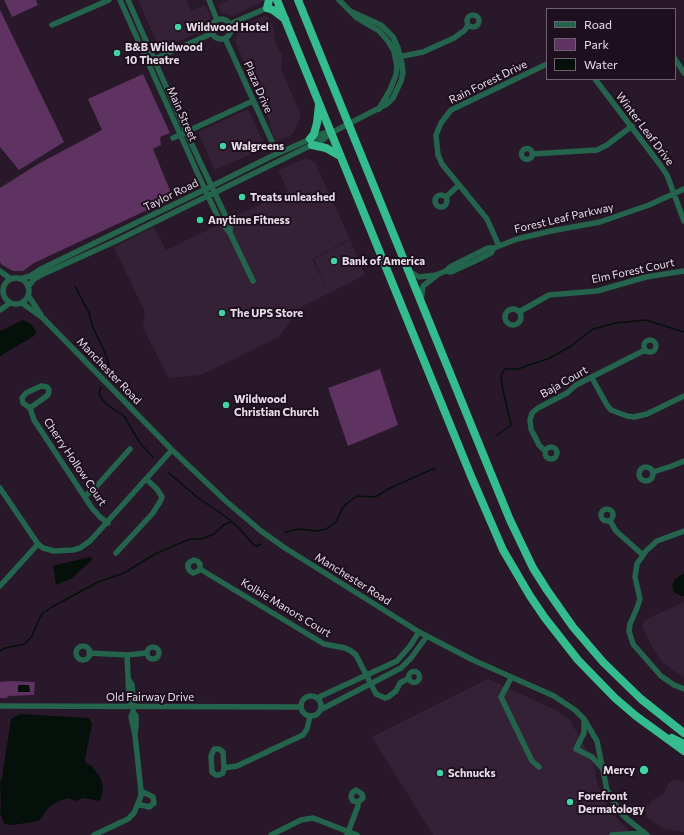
<!DOCTYPE html>
<style>
body{margin:0}
#map{position:relative;width:684px;height:835px;overflow:hidden;background:#281829;font-family:Commissioner,sans-serif}
canvas{display:block}
.legend{position:absolute;left:546px;top:8px;width:130px;height:72px;box-sizing:border-box;background:#1e0f1f;border:1px solid #6e616f;margin:0;padding:5px 7px;list-style:none;font-size:12px;color:#e7dde8}
.legend li{display:flex;align-items:center;gap:8px;height:20px}
.legend b{width:20px;border:1px solid #6e616f}
</style>
<div id="map">
<canvas width="684" height="835"></canvas>
<ul class="legend">
<li><b style="height:5px;background:#24634c"></b>Road</li>
<li><b style="height:11px;background:#5e3261"></b>Park</li>
<li><b style="height:11px;background:#05100b"></b>Water</li>
</ul>
</div>
<script>
const ctx = document.querySelector('canvas').getContext('2d');
ctx.lineJoin = 'round';
function fill(path, color) {
  ctx.fillStyle = color;
  ctx.fill(path, 'evenodd');
}
function poly(rows) {
  const path = new Path2D();
  for (const r of rows) {
    if (r.length === 3) {
      path.moveTo(r[0] + r[2], r[1]);
      path.arc(r[0], r[1], r[2], 0, 2 * Math.PI);
      continue;
    }
    path.moveTo(r[0], r[1]);
    for (let i = 2; i < r.length; i += 2) path.lineTo(r[i], r[i + 1]);
  }
  return path;
}
function stroke(path, color, width, dash) {
  ctx.strokeStyle = color;
  ctx.lineWidth = width;
  ctx.lineCap = dash ? 'butt' : 'round';
  ctx.setLineDash(dash || []);
  ctx.stroke(path);
}
function write(font, color, halo, rows, align = 'center') {
  ctx.font = font + ' Commissioner,sans-serif';
  ctx.lineWidth = 4;
  ctx.setLineDash([]);
  ctx.textBaseline = 'middle';
  ctx.strokeStyle = halo;
  ctx.fillStyle = color;
  for (const [text, x, y, turn = 0] of rows) {
    ctx.save();
    ctx.translate(x, y);
    ctx.rotate((+turn || 0) * Math.PI / 180);
    ctx.textAlign = isNaN(turn) ? turn : align;
    if (halo) ctx.strokeText(text, 0, 0);
    ctx.fillText(text, 0, 0);
    ctx.restore();
  }
}
fill(poly([
 [138,0,186,0,191,11,205,5,211,17,207,23,206,29,160,50],
 [229,0,263,0,264,1,232,16,221,13,218,5],
 [266,15,269,18,274,30,275,41,282,56,281,69,301,115,293,134,276,142,269,126,270,123,235,41,240,27],
 [248,109,266,148,215,170,198,132],
 [307,158,315,163,350,239,312,259,329,293,300,308,279,337,201,375,169,378,143,328,145,312,114,247,154,227,166,250,288,191,278,170],
 [350,240,365,275,329,293,314,259],
 [684,602,684,678,663,663,653,648,642,627,645,620],
 [488,679,556,710,570,720,593,762,597,782,603,799,612,813,632,835,433,835,372,737],
 [674,779,684,782,684,832,663,828,647,818,644,808,653,800,663,794,669,783]
]), '#352136');
fill(poly([
 [4,0,36,0,38,5,12,17],
 [0,10,64,142,19,170,0,147],
 [143,74,170,133,160,137,161,145,153,149,173,198,34,263,23,271,13,271,2,265,0,262,0,188,38,164,102,130,88,99],
 [380,369,398,425,348,446,328,388],
 [13,681,35,682,34,695,8,696,7,698,0,698,0,682]
]), '#5e3261');
fill(poly([
 [23,320,31,324,36,331,34,336,0,356,0,331],
 [90,557,93,559,72,578,56,585,53,566],
 [684,573,684,596,679,595,674,592,672,586,675,579],
 [18,685,29,685,30,692,18,692],
 [20,714,89,718,92,724,85,759,86,763,92,766,101,779,103,788,102,795,100,801,83,798,75,801,69,798,59,801,48,808,39,821,13,825,4,824,0,813,1,804,0,782,2,778,11,719]
]), '#05100b');
stroke(poly([
 [75,286,89,313,92,325,106,355,109,366,108,374],
 [101,387,99,393,101,398,106,404,124,416,140,443,153,457],
 [497,435,510,426,511,424,502,386,501,375,505,369,518,369,550,358,571,346,593,329,616,323,646,320,684,332],
 [169,473,198,498,225,516,239,528,254,545,257,546,261,544],
 [285,532,299,529,316,531,326,529,336,522,342,509,347,503,357,496,372,497,377,496,388,489,435,468],
 [0,651,5,648,25,644,32,636,39,619,43,613,52,607,98,582,124,573,155,554,190,539,201,539,214,534,225,524,232,522]
]), '#05100b', 1.5);
stroke(poly([
 [120,0,206,192,220,221,230,233,230,227,227,219,186,132,128,0],
 [209,0,217,20],
 [339,0,357,18,379,31,388,41,394,51,397,67,396,75,390,90,379,109],
 [473,21,6],
 [221,29,10],
 [230,24,267,8],
 [52,25,109,0],
 [225,38,273,144,277,149,284,150],
 [398,57,423,52,454,38,465,30,468,25],
 [675,59,684,73],
 [152,60,213,33],
 [595,79,661,166,667,175,684,221],
 [173,138,253,101],
 [527,154,5.5],
 [532,154,597,150,607,145,632,126],
 [441,201,6],
 [446,197,459,185],
 [230,233,253,281],
 [499,246,487,219,442,164,438,155,436,135,441,123,451,110,547,64],
 [0,271,11,279],
 [409,271,419,277,436,275,446,271,450,267,488,248,494,248,517,239,551,231,600,222,649,205,684,189],
 [446,271,451,272,473,262,491,253,494,248],
 [16,291,13],
 [20,279,30,276,41,269,212,186,270,157,324,133,331,133],
 [28,287,34,279,41,275,116,241,324,139,331,133,387,104,393,98,401,81,403,73,402,64,398,48,393,37,381,25,350,11],
 [28,295,41,315],
 [421,301,423,286,436,276],
 [22,303,43,318,172,450,227,502,261,531,285,548,419,632,473,660,554,696,575,710,584,719,597,741,607,790,613,800,619,811,627,819,647,835],
 [513,317,8],
 [0,310,10,303],
 [519,312,549,295,597,291,646,277,684,271],
 [650,346,6],
 [592,378,607,405,611,410,627,416,634,417,647,414,684,396],
 [30,408,48,395,49,390,47,387,41,386,26,393,22,398,23,403,30,408,34,420,92,508,100,517,108,523],
 [551,453,6],
 [545,451,539,445,531,429,530,420,532,413,538,408,567,393,576,385,645,350],
 [646,474,7],
 [653,472,672,466,684,461],
 [0,488,38,544,43,548,54,551,73,550,80,548,90,541,172,450],
 [85,496,95,488,130,449],
 [607,515,6],
 [610,521,616,531,643,555],
 [684,531,657,541,646,551,637,564,635,577,640,599,637,608,630,624,629,631,633,644,661,676,674,685,684,689],
 [116,553,153,513,161,500,162,497,157,489,146,479],
 [200,569,198,571,193,573,190,571,188,568,188,564,190,562,194,560,197,561,200,564,200,569,324,644,345,648,351,651,356,655,376,694,385,698,388,697,396,691,400,683,409,678],
 [0,586,38,544],
 [83,653,7],
 [153,653,6],
 [89,653,127,655,146,653],
 [127,655,129,698,132,705],
 [414,677,5.5],
 [511,678,501,697,532,761,539,767],
 [311,706,10],
 [317,698,397,661,410,646,419,632],
 [0,706,300,707],
 [320,710,401,668,411,658,427,636],
 [133,712,136,716,136,727,135,733],
 [584,719,584,733,576,749,592,757,602,768],
 [224,768,223,773,219,775,216,775,212,772,211,756,214,749,219,749,223,752,224,768,237,766,303,735,307,729,310,716],
 [138,804,149,807,154,803,153,797,141,791],
 [94,835,128,819,134,813,141,796,141,791,135,735,131,717,133,712,133,698,132,685,129,680],
 [271,835,301,820,313,818,357,835],
 [347,835,358,806,358,802,363,798,362,794,356,790,352,793,351,797,353,801,358,802],
 [612,835,643,833]
]), '#24634c', 5.5);
stroke(poly([
 [269,0,267,8,273,10,285,19],
 [277,0,471,476,503,550,530,596,545,618,578,660,615,698,636,716,684,751],
 [298,0,494,481,510,520,533,568,547,590,573,627,603,662,641,699,684,733],
 [310,139,314,134,317,123,319,105],
 [312,145,326,148,340,156],
 [672,738,684,744]
]), '#34bc8f', 8);
for (const [x, y, r, color] of [
 [178,27,4,"#3fd4a2"],
 [117,53,4,"#3fd4a2"],
 [223,146,4,"#3fd4a2"],
 [242,197,4,"#3fd4a2"],
 [200,220,4,"#3fd4a2"],
 [334,261,4,"#3fd4a2"],
 [222,313,4,"#3fd4a2"],
 [226,405,4,"#3fd4a2"],
 [644,770,5,"#3fd4a2"],
 [440,773,4,"#3fd4a2"],
 [570,802,4,"#3fd4a2"]
]) {
  const dot = new Path2D();
  dot.arc(x, y, r, 0, 2 * Math.PI);
  ctx.fillStyle = color;
  ctx.fill(dot);
  stroke(dot, '#1e0f1f', 1.5);
}
write('bold 11px', '#e7dde8', '#1e0f1f', [
 ["Wildwood Hotel",186,27],
 ["B&B Wildwood",125,47],
 ["10 Theatre",125,60],
 ["Walgreens",231,146],
 ["Treats unleashed",250,197],
 ["Anytime Fitness",208,220],
 ["Bank of America",342,261],
 ["The UPS Store",230,313],
 ["Wildwood",234,399],
 ["Christian Church",234,412],
 ["Mercy",635,770,"right"],
 ["Schnucks",448,773],
 ["Forefront",578,796],
 ["Dermatology",578,809]
], 'left');
write('11px', '#e7dde8', '#1e0f1f', [
 ["Rain Forest Drive",488,82,-26],
 ["Plaza Drive",258,87,66],
 ["Main Street",182,114,66],
 ["Winter Leaf Drive",645,129,53],
 ["Taylor Road",171,195,-26],
 ["Forest Leaf Parkway",564,218,-13],
 ["Elm Forest Court",633,271,-12],
 ["Manchester Road",109,371,46],
 ["Baja Court",564,382,-30],
 ["Cherry Hollow Court",75,462,56],
 ["Manchester Road",353,579,32],
 ["Kolbie Manors Court",286,608,31],
 ["Old Fairway Drive",150,697]
]);
</script>
